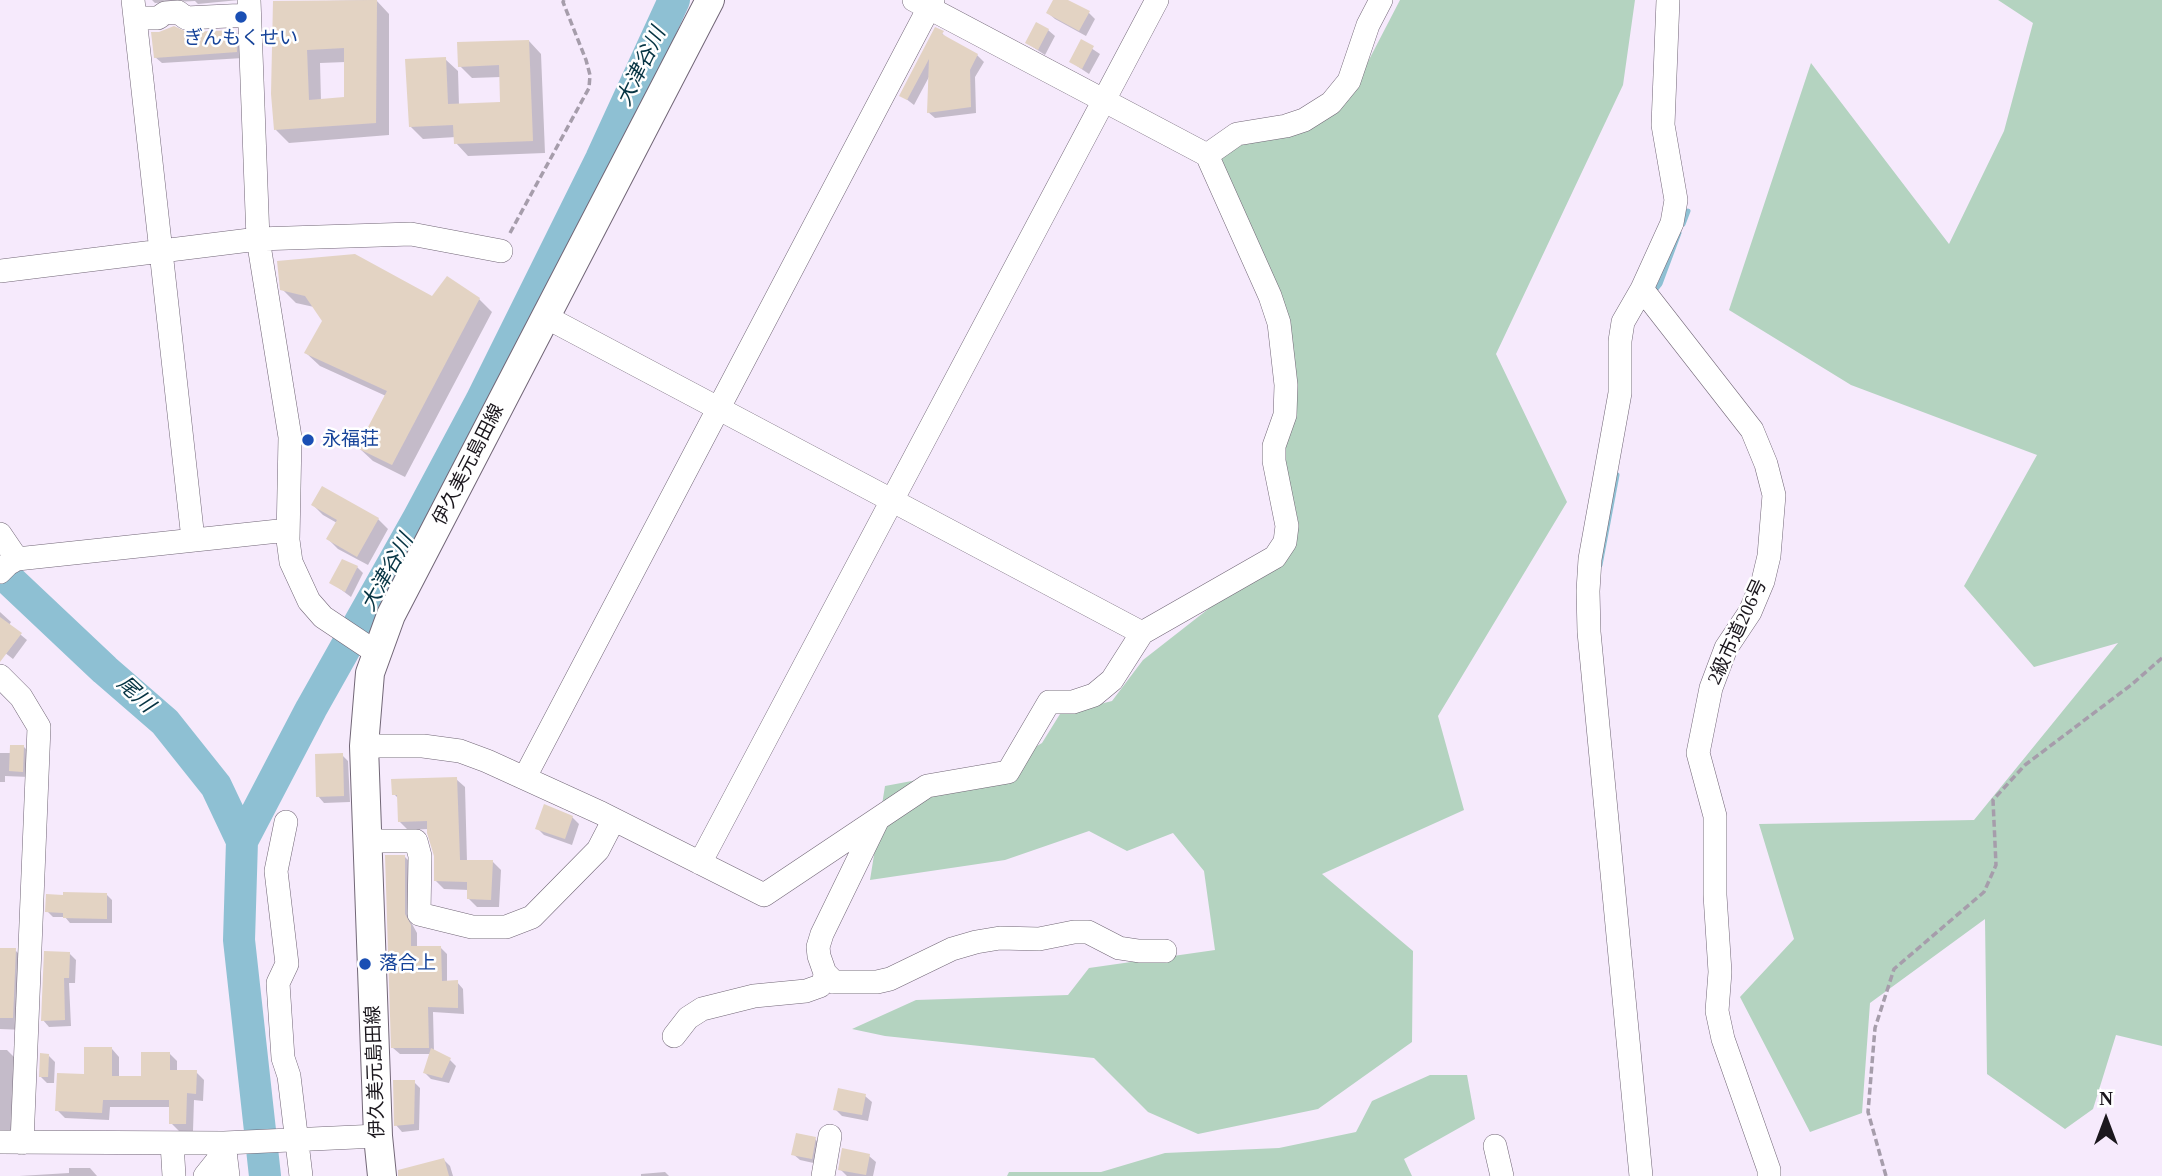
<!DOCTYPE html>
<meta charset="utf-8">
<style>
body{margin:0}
#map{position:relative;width:2162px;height:1176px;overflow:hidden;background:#f6eafc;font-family:"Times New Roman",serif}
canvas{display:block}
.north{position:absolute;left:2071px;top:1085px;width:70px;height:70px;-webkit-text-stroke:5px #fff;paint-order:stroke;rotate:0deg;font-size:19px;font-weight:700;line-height:28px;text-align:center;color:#1b171d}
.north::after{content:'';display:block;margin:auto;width:24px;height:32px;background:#1b171d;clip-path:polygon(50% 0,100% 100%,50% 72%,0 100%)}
</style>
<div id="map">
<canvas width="2162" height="1176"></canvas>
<div class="north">N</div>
</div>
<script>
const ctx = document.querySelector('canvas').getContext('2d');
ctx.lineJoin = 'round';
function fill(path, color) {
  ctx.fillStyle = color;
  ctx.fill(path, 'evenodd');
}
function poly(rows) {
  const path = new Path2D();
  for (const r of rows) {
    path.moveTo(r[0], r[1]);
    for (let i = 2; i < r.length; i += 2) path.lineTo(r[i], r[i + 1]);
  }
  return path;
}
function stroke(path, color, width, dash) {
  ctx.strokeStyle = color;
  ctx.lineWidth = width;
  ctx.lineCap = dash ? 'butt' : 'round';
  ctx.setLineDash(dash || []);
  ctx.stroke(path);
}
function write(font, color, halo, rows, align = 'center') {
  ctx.font = font + ' "Times New Roman","Noto Sans JP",serif';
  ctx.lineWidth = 5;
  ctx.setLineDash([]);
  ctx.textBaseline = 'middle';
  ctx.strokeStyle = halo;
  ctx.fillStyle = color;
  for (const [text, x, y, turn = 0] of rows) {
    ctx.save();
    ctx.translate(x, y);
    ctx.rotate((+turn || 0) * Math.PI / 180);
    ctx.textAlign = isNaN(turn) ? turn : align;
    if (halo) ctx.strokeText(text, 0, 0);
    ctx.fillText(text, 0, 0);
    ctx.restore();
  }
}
fill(poly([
 [1400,0,1635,0,1623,85,1496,354,1567,502,1438,716,1464,810,1322,874,1413,951,1412,1042,1318,1109,1198,1134,1148,1112,1094,1058,885,1036,852,1029,916,1000,1068,995,1089,968,1215,950,1204,871,1173,833,1127,851,1089,831,1005,860,870,880,885,786,1008,763,1042,743,1060,714,1112,701,1143,660,1285,549,1299,526,1282,446,1280,301,1214,161,1244,140,1359,79],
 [1998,0,2162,0,2162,1046,2116,1035,2093,1109,2065,1129,1987,1074,1985,919,1870,1003,1862,1113,1810,1132,1740,997,1794,939,1759,824,1974,820,2118,643,2034,667,1964,586,2037,455,1851,385,1729,310,1811,63,1949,244,2004,131,2033,23],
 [1430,1075,1467,1075,1475,1119,1404,1159,1412,1176,1007,1176,1009,1172,1101,1172,1165,1153,1279,1148,1356,1132,1372,1101]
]), '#b4d3c0');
fill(poly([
 [152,0,239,0,198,4,195,1,155,3],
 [376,0,389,14,389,135,289,143,276,130,274,2],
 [346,62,346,99,321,101,320,63],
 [1055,0,1064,0,1089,13,1095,19,1086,36,1055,19,1048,13],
 [1048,30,1055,36,1045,55,1027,43],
 [235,31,242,38,243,58,162,63,155,57,186,34],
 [942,33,948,40,977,55,984,62,975,77,976,113,935,118,928,112,930,75,914,105,901,95],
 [529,41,541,54,545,153,468,156,456,143,456,137,423,139,410,126,445,59,458,71,459,105,502,103,501,77,472,78,460,66],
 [1082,42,1100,54,1089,74,1071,62],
 [282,289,432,299,479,299,492,312,405,477,373,461,359,448,386,396,320,366,306,353,324,321,314,307,296,303],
 [313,505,378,519,388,529,368,565,338,549,328,539,337,523,323,515],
 [357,567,363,573,351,597,331,582],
 [0,612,11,622,9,625,27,640,13,659,0,649],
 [24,747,30,753,29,777,5,776,5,782,0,782,0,753,11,753],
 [342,755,348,761,350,802,324,803,318,796],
 [456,779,465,787,467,862,492,861,501,870,499,907,477,907,469,899,469,890,444,889,435,880,436,856,429,829,408,830,399,821,399,799,394,794],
 [572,817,579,824,572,845,544,835,537,828],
 [405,857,411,863,411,922,417,933,417,948,440,947,447,954,447,982,457,982,463,989,464,1014,433,1012,434,1052,450,1060,456,1066,449,1083,431,1079,425,1073,431,1054,400,1054,393,1048],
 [107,895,112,900,112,923,70,923,65,917,53,917,47,911],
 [0,949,15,950,28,963,25,1030,0,1029],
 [69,953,76,960,75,983,69,983,71,1026,49,1027,43,1020],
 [112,1049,119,1057,119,1078,143,1078,169,1053,177,1061,177,1072,196,1072,204,1080,203,1101,194,1100,193,1131,179,1131,171,1123,171,1107,110,1107,109,1120,65,1118,57,1110],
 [0,1050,7,1050,20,1063,17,1137,0,1135],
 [49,1056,55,1062,54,1083,47,1083,40,1076],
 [414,1082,420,1088,419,1130,402,1132,396,1125],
 [865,1096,872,1102,868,1121,842,1116,835,1109],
 [815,1139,821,1145,818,1164,800,1160,793,1154],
 [869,1156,876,1162,873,1176,847,1176,840,1169],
 [444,1160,450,1166,453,1176,411,1176],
 [69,1168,90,1168,97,1176,19,1176,69,1173],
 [665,1172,669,1176,641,1176,641,1174]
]), '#0003');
stroke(poly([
 [1683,224,1688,211],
 [1652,294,1660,284,1679,233],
 [1600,565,1617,475]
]), '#8ec0d3', 5);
stroke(poly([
 [0,571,105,670,165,722,216,786,242,841],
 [265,1176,239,940,242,841,311,709,419,517,481,401,601,159,674,0]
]), '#8ec0d3', 32);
fill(poly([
 [377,0,376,123,274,130,271,94,273,1],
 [344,48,344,97,309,100,307,50],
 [1053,0,1068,0,1090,11,1079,31,1046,13],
 [1036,22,1049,29,1038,50,1025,43],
 [174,26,187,32,236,30,237,52,154,58,151,32,159,32],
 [935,27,944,31,942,34,949,38,978,54,970,70,971,107,927,113,929,59,907,100,899,96],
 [1081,39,1094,46,1082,69,1069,62],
 [529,40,533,141,454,144,453,125,409,127,405,59,446,57,448,104,500,102,499,65,458,67,457,42],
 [355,254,432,296,447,276,480,298,392,465,357,448,387,391,304,353,322,321,305,296,280,290,277,261],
 [322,486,379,518,357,557,326,539,337,520,311,505],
 [342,559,358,566,345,592,329,583],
 [0,617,22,633,0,662],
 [10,745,24,745,23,772,9,771],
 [343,753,344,796,316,797,315,754],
 [457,777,460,860,493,860,491,900,467,899,467,882,434,881,434,856,427,833,427,821,398,822,397,795,392,795,391,779],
 [544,804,573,816,565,839,535,829],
 [385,855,405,855,405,914,411,925,411,946,441,946,442,981,458,980,458,1008,428,1007,429,1048,391,1048],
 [63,892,107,893,107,919,63,918,63,913,45,912,46,894,63,895],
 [0,948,16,948,13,1018,0,1018],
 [44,951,70,952,69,978,64,978,65,1020,41,1021],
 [84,1047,112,1047,112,1076,141,1076,141,1052,170,1052,170,1070,197,1070,196,1094,187,1093,186,1124,169,1124,169,1100,103,1100,102,1113,55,1111,57,1073,84,1074],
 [431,1048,451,1058,442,1078,423,1073],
 [40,1053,49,1054,48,1077,39,1077],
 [393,1080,415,1080,414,1124,394,1126],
 [838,1088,866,1094,862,1115,833,1110],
 [796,1133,816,1137,812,1159,791,1155],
 [842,1148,870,1154,866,1175,838,1170],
 [444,1158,449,1176,398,1176,398,1170]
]), '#e3d3c3');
const minor = poly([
 [133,0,193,539],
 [249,0,258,239,290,437,288,540,291,562,309,601,323,617,377,653],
 [914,0,1207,155],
 [1668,0,1663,125,1676,200,1672,223,1642,289,1752,430,1766,464,1774,495,1769,556,1763,581,1750,612,1726,648,1711,688,1698,753,1715,816,1715,895,1720,972,1717,1011,1723,1039,1769,1170,1769,1176],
 [135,18,158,18,165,13,178,12,186,18,249,15],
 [0,271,258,239,411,234,501,251],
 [546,317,1142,633],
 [0,534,17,559],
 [0,572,8,564,17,559,288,530],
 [0,676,21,697,39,727,22,1143],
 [364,746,423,746,460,751,487,761,601,813,764,895,927,786,1008,772,1049,702,1073,702,1094,695,1112,680,1142,633,1275,557,1285,542,1287,526,1274,461,1274,446,1285,415,1286,385,1279,323,1270,296,1207,155,1237,134,1286,126,1304,120,1331,103,1349,81,1368,25,1381,0],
 [525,777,933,0],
 [286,822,276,871,287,964,278,983,283,1058,289,1076,301,1176],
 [366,841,416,841,420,856,419,914,472,927,506,927,532,917,598,850,613,821],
 [700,863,1157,0],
 [825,973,834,982,877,982,890,979,952,949,976,942,1000,938,1039,939,1074,932,1088,932,1119,948,1139,951,1165,951],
 [674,1036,688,1018,702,1009,754,996,806,991,820,986,824,981,825,973,819,956,818,947,822,934,878,819],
 [0,1142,224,1143,378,1136],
 [172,1143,174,1176],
 [224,1143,228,1176],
 [1495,1146,1502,1176],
 [205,1176,225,1151],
 [823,1176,830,1136],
 [1641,1176,1589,632,1588,591,1590,559,1620,393,1620,341,1623,322,1642,289]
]);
const major = poly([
 [382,1176,378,1136,364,746,370,673,391,615,710,0]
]);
stroke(minor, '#716676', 24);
stroke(major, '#716676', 30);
stroke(poly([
 [510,233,589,88,590,75,586,60,563,2,564,0],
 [1886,1176,1868,1112,1875,1028,1894,969,1984,892,1996,865,1993,800,2025,765,2131,685,2162,658]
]), '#a69dab', 3.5, [7, 3.5]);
stroke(minor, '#fff', 23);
stroke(major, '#fff', 28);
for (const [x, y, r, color] of [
 [241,17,7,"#1a4fb4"],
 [308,440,7,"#1a4fb4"],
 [365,964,7,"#1a4fb4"]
]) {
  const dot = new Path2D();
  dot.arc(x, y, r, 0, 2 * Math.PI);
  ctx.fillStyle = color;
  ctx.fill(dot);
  stroke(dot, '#fff', 2.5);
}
write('19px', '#164399', '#fff', [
 ["ぎんもくせい",241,39,"center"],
 ["永福荘",322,440],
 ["落合上",379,964]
], 'left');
write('19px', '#1b171d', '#fff', [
 ["伊久美元島田線",469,465,-63],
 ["2級市道206号",1738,632,-65],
 ["伊久美元島田線",376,1072,-92]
]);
write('italic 21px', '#063443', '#fff', [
 ["大津谷川",642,67,-64],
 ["大津谷川",388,573,-61],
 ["尾川",135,695,43]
]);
</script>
